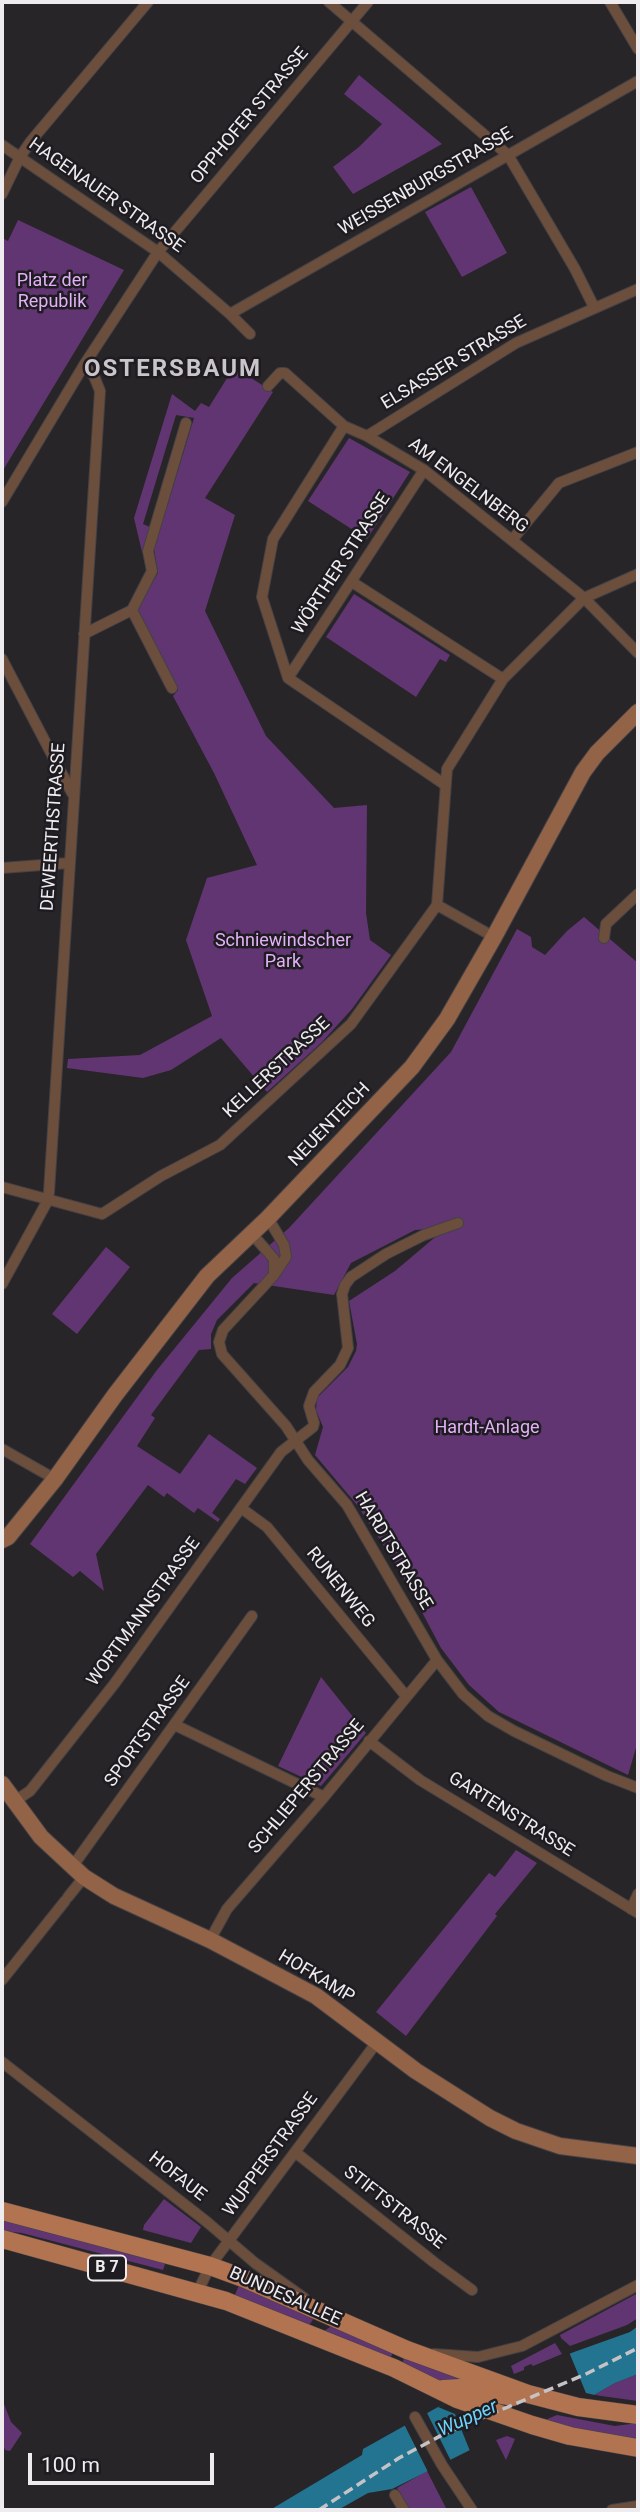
<!DOCTYPE html>
<meta charset="utf-8">
<style>
body{margin:0}
#map{position:relative;width:640px;height:2512px;overflow:hidden;background:#282529;font-family:Roboto,sans-serif}
canvas{display:block}
.frame{position:absolute;inset:0;border:4px solid #eeecef;pointer-events:none}
.scale{position:absolute;left:28px;top:2453px;width:186px;height:32px;box-sizing:border-box;border:4px solid #eeecef;border-top:0;padding-left:9px;font-size:21px;line-height:24px;white-space:nowrap;color:#eeecef;-webkit-text-stroke:5px #1e1c20;paint-order:stroke}
</style>
<div id="map">
<canvas width="640" height="2512"></canvas>
<div class="frame"></div>
<div class="scale">100 m</div>
</div>
<script>
const ctx = document.querySelector('canvas').getContext('2d');
ctx.lineJoin = 'round';
function fill(path, color) {
  ctx.fillStyle = color;
  ctx.fill(path, 'evenodd');
}
function poly(rows) {
  const path = new Path2D();
  for (const r of rows) {
    path.moveTo(r[0], r[1]);
    for (let i = 2; i < r.length; i += 2) path.lineTo(r[i], r[i + 1]);
  }
  return path;
}
function stroke(path, color, width, dash) {
  ctx.strokeStyle = color;
  ctx.lineWidth = width;
  ctx.lineCap = dash ? 'butt' : 'round';
  ctx.setLineDash(dash || []);
  ctx.stroke(path);
}
function write(font, color, halo, rows, align = 'center') {
  ctx.font = font + ' Roboto,sans-serif';
  ctx.lineWidth = 5;
  ctx.setLineDash([]);
  ctx.textBaseline = 'middle';
  ctx.strokeStyle = halo;
  ctx.fillStyle = color;
  for (const [text, x, y, turn = 0] of rows) {
    ctx.save();
    ctx.translate(x, y);
    ctx.rotate((+turn || 0) * Math.PI / 180);
    ctx.textAlign = isNaN(turn) ? turn : align;
    if (halo) ctx.strokeText(text, 0, 0);
    ctx.fillText(text, 0, 0);
    ctx.restore();
  }
}
fill(poly([
 [359,75,442,144,353,194,333,167,359,147,382,124,344,94],
 [471,187,507,253,462,277,425,212],
 [18,220,124,270,2,472,2,238,8,241],
 [239,359,242,361,237,369,273,392,205,498,235,515,205,611,266,736,334,808,367,805,366,913,370,940,391,955,352,1009,322,1042,267,1092,221,1038,171,1070,143,1078,67,1068,68,1059,140,1055,212,1016,186,940,207,878,257,865,214,773,173,696,178,690,136,611,158,573,154,549,194,418,176,415,143,524,150,527,142,552,134,518,172,394,195,411,201,403,209,407],
 [349,438,410,472,367,539,308,501],
 [354,594,450,655,446,662,440,659,416,697,326,637],
 [584,917,638,963,638,1741,628,1775,499,1712,469,1685,441,1648,398,1567,357,1505,315,1455,323,1427,316,1410,317,1398,348,1367,356,1351,357,1344,349,1301,395,1271,440,1233,441,1228,415,1230,351,1263,334,1295,254,1283,217,1320,211,1334,211,1349,199,1350,151,1415,155,1418,137,1446,180,1474,209,1434,257,1468,245,1484,236,1479,212,1513,220,1519,218,1522,198,1508,194,1513,167,1493,164,1497,148,1485,96,1554,104,1591,80,1571,73,1577,30,1544,157,1370,232,1278,289,1228,451,1052,517,929,531,937,532,947,545,955,567,931],
 [106,1247,130,1267,77,1334,52,1314],
 [321,1677,366,1733,321,1786,278,1766],
 [516,1850,537,1863,495,1914,497,1916,406,2036,376,2012,489,1873,495,1877],
 [164,2199,201,2227,191,2243,143,2230,144,2225],
 [2,2220,74,2237,166,2261,163,2270,22,2233,2,2231],
 [240,2283,314,2318,308,2327,234,2297],
 [638,2293,638,2318,627,2325,570,2346,561,2338,560,2335],
 [333,2325,394,2350,390,2359,324,2331],
 [555,2343,562,2354,533,2366,531,2364,524,2367,524,2370,514,2374,511,2366],
 [405,2355,488,2387,440,2385,402,2364],
 [638,2374,638,2401,594,2395,615,2383],
 [4,2404,11,2422,22,2433,10,2451,5,2450,2,2441,2,2405],
 [557,2415,615,2426,638,2423,638,2442,540,2422],
 [507,2436,515,2439,506,2460,496,2440],
 [427,2471,447,2510,410,2510,397,2488]
]), '#613572');
fill(poly([
 [638,2326,638,2374,615,2383,594,2395,525,2418,470,2450,392,2489,368,2493,338,2510,270,2510,362,2455,363,2449,438,2407,574,2352,630,2332]
]), '#237491');
fill(poly([
 [569,2352,586,2393,599,2396,526,2421,470,2451,455,2414,438,2407],
 [426,2411,451,2461,428,2472,404,2424]
]), '#282529');
const street = poly([
 [329,2,508,155,575,269,594,307],
 [610,2,638,49],
 [2,145,158,252,230,314,250,334],
 [2,194,20,157,31,141,148,2],
 [230,314,638,81],
 [268,386,280,373,285,373,344,426,367,436,424,470,584,598,638,653],
 [344,426,273,539,262,597,288,678,444,784],
 [367,436,516,343,638,289],
 [2,502,84,365,158,252,368,2],
 [512,540,559,483,638,452],
 [352,582,503,679],
 [132,610,172,688],
 [84,634,132,610,152,571,148,551,186,423],
 [2,659,72,793],
 [288,678,424,470],
 [2,868,69,863],
 [494,937,437,905,447,769,503,679,584,598,638,574],
 [604,938,606,924,638,894],
 [2,1187,102,1214,161,1176,220,1145,351,1024,437,905],
 [268,1218,284,1245,286,1257,274,1275,223,1330,219,1342,222,1354,286,1426,308,1460,347,1505,437,1660,463,1694,488,1716,514,1731,607,1776,638,1788],
 [252,1234,274,1259,274,1275],
 [2,1284,48,1200,49,1192,100,391,94,376,84,365],
 [2,1449,55,1479],
 [241,1508,267,1527,406,1696],
 [175,1725,324,1797],
 [369,1741,420,1780,638,1913],
 [15,1801,30,1791,115,1683,281,1452,313,1427,314,1423,309,1406,314,1392,340,1365,348,1348,342,1294,345,1285,351,1277,386,1254,424,1235,458,1223],
 [72,1867,252,1616],
 [68,1897,84,1877],
 [631,1909,638,1894],
 [210,1940,227,1909,324,1797,437,1660],
 [2,1980,65,1901],
 [2,2062,207,2222,255,2263,304,2298],
 [295,2152,435,2263,472,2290],
 [198,2291,210,2266,377,2042],
 [434,2354,478,2357,522,2346,638,2285],
 [415,2417,442,2465,472,2510],
 [395,2495,404,2510],
 [612,2510,638,2506]
]);
const secondary = poly([
 [2,1540,8,1537,55,1479,115,1395,207,1276,268,1218,412,1067,447,1019,494,937,583,772,597,753,638,712],
 [2,1784,41,1837,84,1877,114,1896,210,1940,316,1996,416,2071,490,2118,516,2131,560,2146,638,2156]
]);
const primary = poly([
 [2,2211,210,2266,243,2278,407,2350,528,2394,578,2407,638,2415],
 [2,2239,226,2301,394,2368,457,2399,532,2425,570,2436,638,2448],
 [443,2389,460,2388,513,2397]
]);
stroke(street, '#444145', 12);
stroke(secondary, '#444145', 18);
stroke(primary, '#444145', 19);
stroke(street, '#6c4e3d', 10);
stroke(secondary, '#936348', 16);
stroke(primary, '#b17350', 18);
stroke(poly([
 [319,2510,399,2458,444,2434,586,2374,638,2348]
]), '#c6c3c7', 3.5, [10, 5]);
for (const [x, y, w] of [
 [107,2268,38]
]) {
  const box = new Path2D();
  box.roundRect(x - w / 2, y - 12.5, w, 25, 5);
  ctx.fillStyle = '#1e1c20';
  ctx.fill(box);
  stroke(box, '#eeecef', 2);
}
write('bold 16px', '#eeecef', null, [
 ["B 7",107,2268]
]);
write('18px', '#eeecef', '#1e1c20', [
 ["OPPHOFER STRASSE",250,116,-50],
 ["WEISSENBURGSTRASSE",426,182,-30],
 ["HAGENAUER STRASSE",106,196,35],
 ["ELSASSER STRASSE",454,363,-31],
 ["AM ENGELNBERG",468,486,37],
 ["WÖRTHER STRASSE",342,564,-57],
 ["DEWEERTHSTRASSE",54,827,-86],
 ["KELLERSTRASSE",277,1068,-43],
 ["NEUENTEICH",330,1125,-46],
 ["HARDTSTRASSE",393,1551,59],
 ["RUNENWEG",340,1588,51],
 ["WORTMANNSTRASSE",144,1612,-54],
 ["SPORTSTRASSE",148,1732,-54],
 ["SCHLIEPERSTRASSE",307,1787,-50],
 ["GARTENSTRASSE",511,1815,32],
 ["HOFKAMP",316,1977,31],
 ["WUPPERSTRASSE",271,2155,-54],
 ["HOFAUE",177,2177,38],
 ["STIFTSTRASSE",394,2208,38],
 ["BUNDESALLEE",285,2297,24]
]);
write('18px', '#e3b0f8', '#1e1c20', [
 ["Platz der",52,281],
 ["Republik",52,302],
 ["Schniewindscher",283,941],
 ["Park",283,962],
 ["Hardt-Anlage",487,1428]
]);
write('italic 19px', '#6dd3fc', '#1e1c20', [
 ["Wupper",468,2419,-24]
]);
ctx.letterSpacing = '2px';
write('bold 24px', '#c9c5cb', '#1e1c20', [
 ["OSTERSBAUM",173,370]
]);
ctx.letterSpacing = '0px';
</script>
